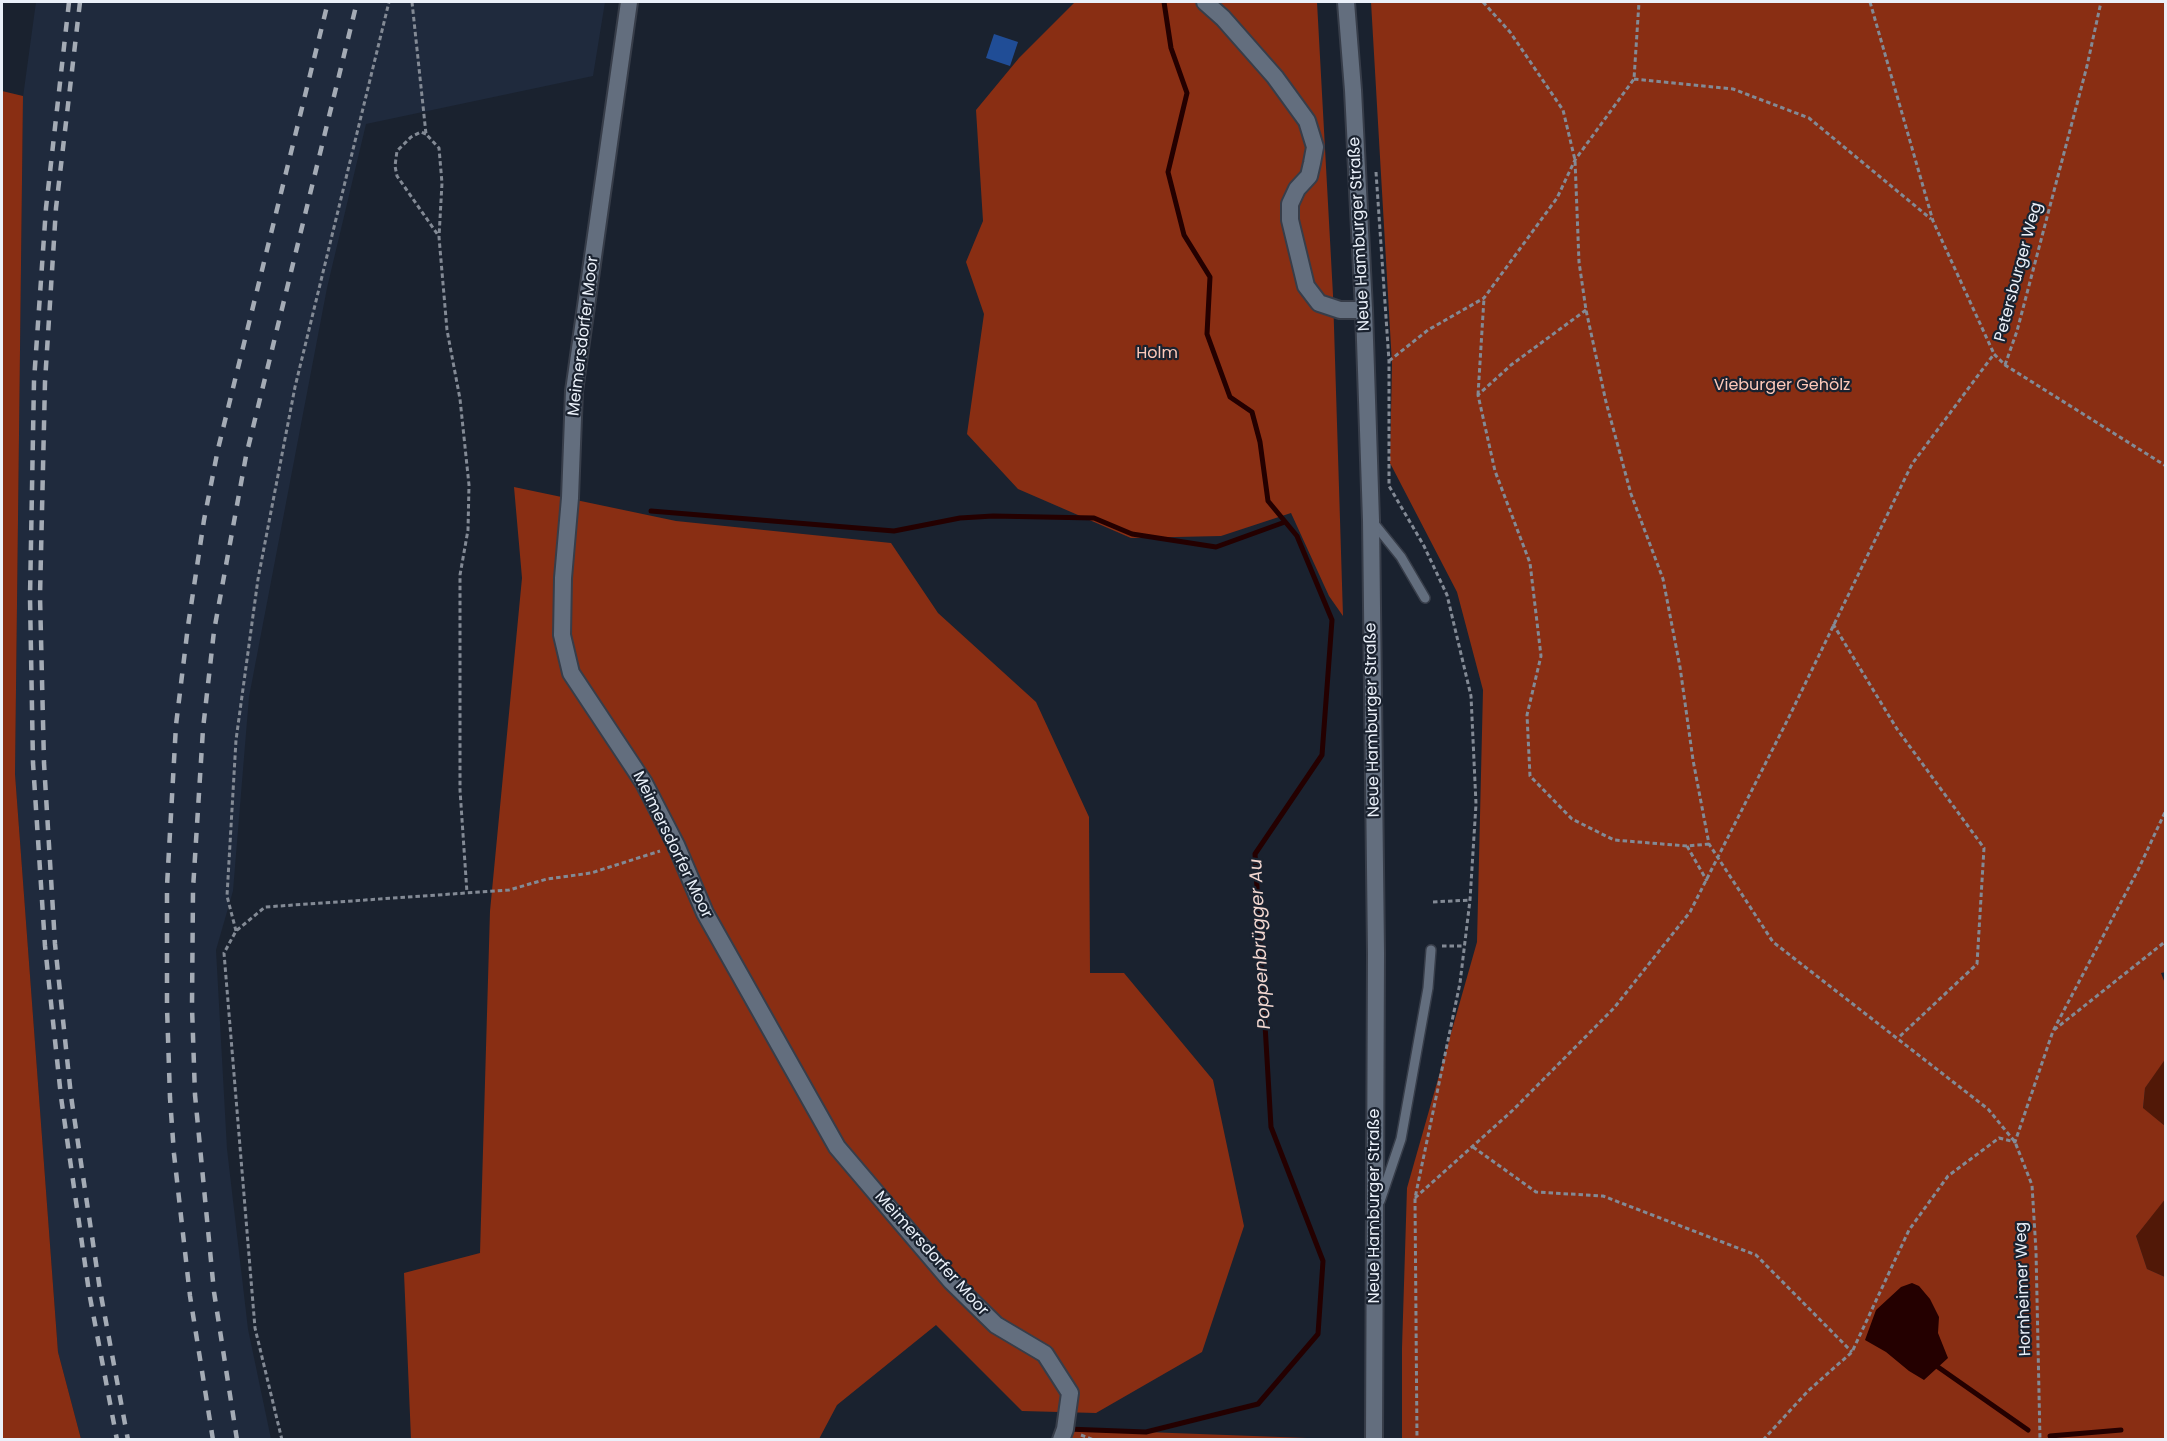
<!DOCTYPE html>
<meta charset="utf-8">
<style>
body{margin:0}
#map{position:relative;width:2167px;height:1441px;overflow:hidden;background:#1a222f;font-family:Poppins,sans-serif}
canvas{display:block}
.frame{position:absolute;inset:0;border:3px solid #eaf0f9;pointer-events:none}
</style>
<div id="map">
<canvas width="2167" height="1441"></canvas>
<div class="frame"></div>
</div>
<script>
const ctx = document.querySelector('canvas').getContext('2d');
ctx.lineJoin = 'round';
function fill(path, color) {
  ctx.fillStyle = color;
  ctx.fill(path, 'evenodd');
}
function poly(rows) {
  const path = new Path2D();
  for (const r of rows) {
    path.moveTo(r[0], r[1]);
    for (let i = 2; i < r.length; i += 2) path.lineTo(r[i], r[i + 1]);
  }
  return path;
}
function stroke(path, color, width, dash) {
  ctx.strokeStyle = color;
  ctx.lineWidth = width;
  ctx.lineCap = dash ? 'butt' : 'round';
  ctx.setLineDash(dash || []);
  ctx.stroke(path);
}
function write(font, color, halo, rows, align = 'center') {
  ctx.font = font + ' Poppins,sans-serif';
  ctx.lineWidth = 4.5;
  ctx.setLineDash([]);
  ctx.textBaseline = 'middle';
  ctx.strokeStyle = halo;
  ctx.fillStyle = color;
  for (const [text, x, y, turn = 0] of rows) {
    ctx.save();
    ctx.translate(x, y);
    ctx.rotate((+turn || 0) * Math.PI / 180);
    ctx.textAlign = isNaN(turn) ? turn : align;
    if (halo) ctx.strokeText(text, 0, 0);
    ctx.fillText(text, 0, 0);
    ctx.restore();
  }
}
fill(poly([
 [36,2,605,2,593,76,366,124,327,288,249,697,233,891,216,950,227,1149,248,1329,271,1439,81,1439,58,1352,15,774,23,97]
]), '#1f2a3d');
fill(poly([
 [2165,1058,2165,1126,2143,1109,2145,1088],
 [2165,1198,2165,1277,2147,1269,2136,1236]
]), '#511807');
fill(poly([
 [1075,2,1317,2,1333,295,1343,616,1329,596,1291,513,1221,536,1131,538,1018,489,967,434,984,314,966,262,983,221,976,110,1019,58],
 [1371,2,2165,2,2166,972,2161,973,2166,986,2166,1058,2145,1088,2143,1108,2165,1126,2166,1198,2136,1236,2147,1269,2165,1277,2165,1439,1402,1439,1402,1348,1407,1188,1477,942,1483,690,1457,592,1390,463,1392,364],
 [2,91,23,96,15,774,58,1352,81,1439,2,1439],
 [514,487,676,521,891,543,938,613,1036,702,1089,817,1090,973,1124,973,1213,1080,1244,1226,1202,1352,1096,1413,1022,1411,936,1325,837,1405,819,1439,411,1439,404,1273,480,1253,490,911,522,578],
 [1065,1429,1334,1439,1061,1440]
]), '#892e13');
fill(poly([
 [1912,1283,1919,1286,1930,1299,1939,1317,1938,1333,1948,1358,1924,1380,1909,1371,1886,1352,1865,1340,1876,1310,1901,1287]
]), '#240000');
stroke(poly([
 [651,511,894,531,960,518,993,516,1094,518,1132,534,1216,547,1285,522],
 [1938,1367,2028,1430],
 [1067,1429,1146,1432,1258,1404,1318,1334,1323,1261,1271,1127,1255,854,1322,755,1332,620,1297,536,1268,501,1260,442,1252,412,1230,397,1207,334,1210,277,1184,235,1168,172,1187,93,1171,48,1164,2],
 [2050,1436,2121,1430]
]), '#240000', 5);
fill(poly([
 [994,34,1018,42,1010,66,986,58]
]), '#204d96');
const service = poly([
 [1372,521,1401,557,1425,598],
 [1380,1201,1401,1139,1428,988,1431,950]
]);
const minor = poly([
 [629,2,574,391,570,498,563,578,562,635,571,673,644,783,676,845,705,913,837,1147,951,1281,996,1325,1045,1354,1070,1393,1065,1429,1061,1440],
 [1205,2,1223,18,1275,77,1307,121,1315,147,1312,163,1309,176,1297,189,1290,204,1290,220,1306,286,1319,303,1340,310,1364,310]
]);
const secondary = poly([
 [1346,2,1353,90,1364,310,1371,520,1376,953,1374,1440]
]);
stroke(service, '#373d49', 12);
stroke(minor, '#373d49', 20);
stroke(secondary, '#373d49', 20);
stroke(poly([
 [412,2,426,134,439,148,442,183,439,237,447,330,460,399,469,485,468,530,460,575,460,790,467,893],
 [1483,2,1510,32,1563,110,1575,160,1579,262,1586,310,1606,402,1631,494,1663,579,1680,667,1693,760,1709,844,1773,942,1988,1109,2015,1142,2032,1185,2036,1251,2040,1440],
 [1870,2,1933,221,1994,354],
 [1634,79,1733,89,1809,118,1931,219],
 [426,134,421,132,411,137,397,151,395,166,397,176,438,235],
 [1376,172,1389,361,1389,486,1424,546,1447,595,1471,696,1476,804,1470,900,1460,983,1415,1198,1417,1440],
 [1586,310,1511,365,1478,395,1495,471,1530,563,1541,656,1527,715,1530,776,1572,819,1614,840,1687,846,1709,844],
 [1389,361,1428,330,1484,298,1557,198,1575,160,1634,79,1639,2],
 [2005,365,2017,331,2087,66,2101,2],
 [1478,395,1484,298],
 [1833,624,1897,729,1984,848,1977,964,1898,1038],
 [1687,846,1707,881],
 [1433,902,1470,900],
 [236,931,227,896,236,740,258,579,295,387,389,2],
 [1442,946,1464,946],
 [2054,1030,2166,941],
 [1473,1147,1536,1192,1603,1196,1756,1255,1852,1352],
 [1415,1198,1513,1110,1614,1008,1690,912,1788,719,1912,464,1994,354,2005,365,2166,466],
 [1081,1435,1094,1440],
 [282,1440,255,1328,224,953,236,931,265,907,509,890,547,879,591,873,660,851],
 [1763,1440,1808,1391,1852,1352,1909,1230,1948,1176,1999,1138,2015,1142,2053,1031,2138,870,2166,810]
]), '#838a95', 3, [4.5, 3]);
stroke(service, '#636e7e', 9);
stroke(minor, '#636e7e', 16);
stroke(secondary, '#636e7e', 16);
stroke(poly([
 [69,2,46,208,34,381,30,597,33,763,45,946,61,1097,89,1292,117,1440],
 [80,2,56,208,45,382,40,596,44,763,55,944,71,1096,100,1290,128,1440],
 [213,1440,190,1296,174,1154,170,1098,167,1007,167,886,176,725,188,626,204,520,218,449,328,2],
 [237,1440,214,1292,195,1095,192,1007,193,889,203,729,214,631,246,456,357,2]
]), '#a4abb5', 4.5, [10, 10]);
write('16px', '#eaf0f9', '#1a222f', [
 ["Neue Hamburger Straße",1360,234,-93],
 ["Petersburger Weg",2019,272,-75],
 ["Meimersdorfer Moor",584,336,-83],
 ["Neue Hamburger Straße",1373,720,-91],
 ["Meimersdorfer Moor",672,845,64],
 ["Neue Hamburger Straße",1375,1206,-90],
 ["Meimersdorfer Moor",931,1254,48],
 ["Hornheimer Weg",2024,1289,-92]
]);
write('16px', '#fec9ba', '#1a222f', [
 ["Holm",1157,354],
 ["Vieburger Gehölz",1782,386]
]);
write('italic 18px', '#f3d8d1', '#1a222f', [
 ["Poppenbrügger Au",1261,944,-93]
]);
</script>
